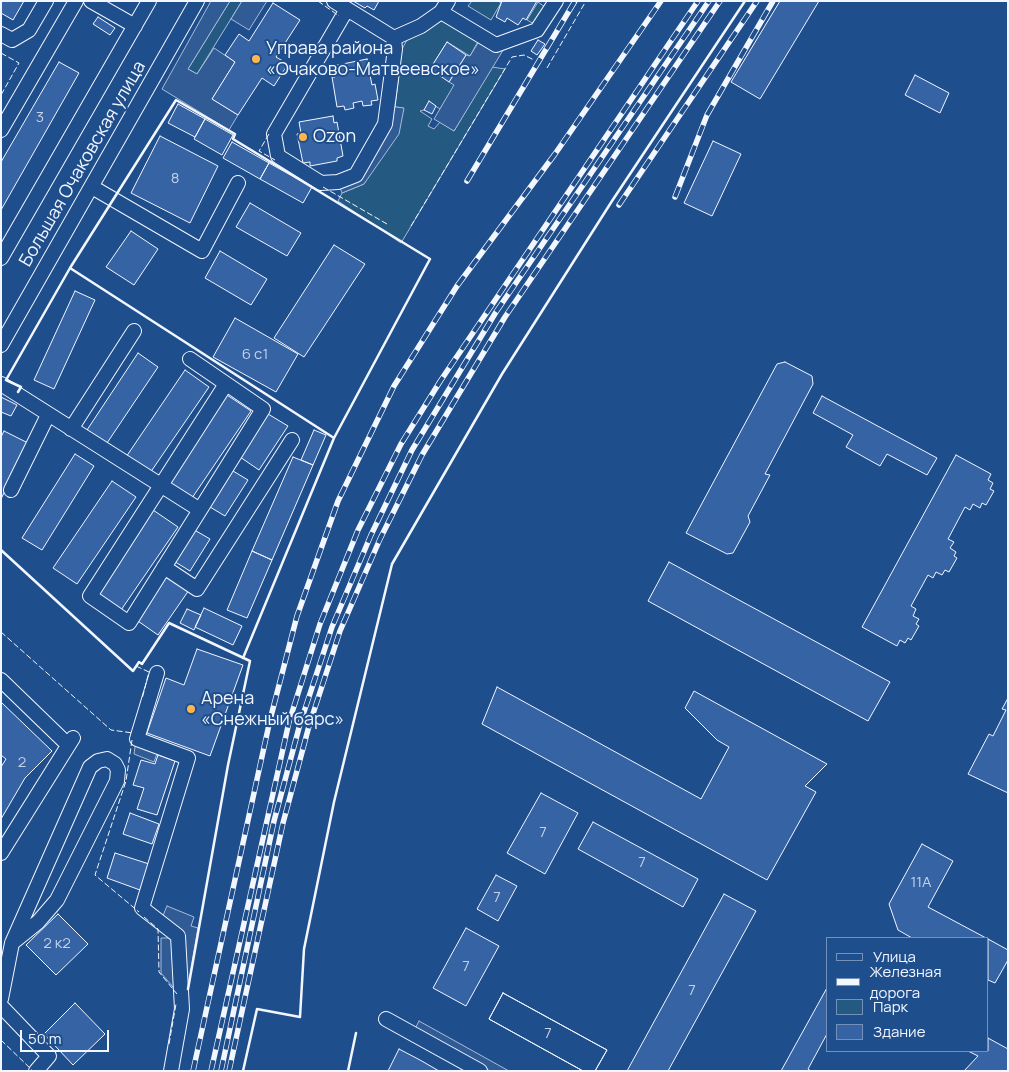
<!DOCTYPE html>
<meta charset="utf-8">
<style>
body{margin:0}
#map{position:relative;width:1009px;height:1072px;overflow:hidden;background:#1f4e8c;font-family:Manrope,sans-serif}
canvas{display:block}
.frame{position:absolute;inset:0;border:2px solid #f2f6ff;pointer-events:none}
.legend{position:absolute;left:826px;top:937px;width:162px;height:115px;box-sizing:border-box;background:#1f4e8c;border:1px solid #7391ba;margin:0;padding:6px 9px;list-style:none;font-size:15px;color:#f2f6ff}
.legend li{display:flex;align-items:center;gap:10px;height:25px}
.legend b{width:25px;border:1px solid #7391ba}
.scale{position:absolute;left:20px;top:1030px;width:89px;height:22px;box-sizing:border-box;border:2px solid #f2f6ff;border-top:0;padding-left:6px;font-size:15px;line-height:18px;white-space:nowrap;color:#f2f6ff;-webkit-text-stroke:4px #1f4e8c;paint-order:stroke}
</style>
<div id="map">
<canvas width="1009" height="1072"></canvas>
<div class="frame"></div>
<ul class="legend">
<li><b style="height:6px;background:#1f4e8c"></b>Улица</li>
<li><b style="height:6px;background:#f2f6ff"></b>Железная дорога</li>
<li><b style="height:14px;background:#245a82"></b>Парк</li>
<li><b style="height:14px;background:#3563a3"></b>Здание</li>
</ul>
<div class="scale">50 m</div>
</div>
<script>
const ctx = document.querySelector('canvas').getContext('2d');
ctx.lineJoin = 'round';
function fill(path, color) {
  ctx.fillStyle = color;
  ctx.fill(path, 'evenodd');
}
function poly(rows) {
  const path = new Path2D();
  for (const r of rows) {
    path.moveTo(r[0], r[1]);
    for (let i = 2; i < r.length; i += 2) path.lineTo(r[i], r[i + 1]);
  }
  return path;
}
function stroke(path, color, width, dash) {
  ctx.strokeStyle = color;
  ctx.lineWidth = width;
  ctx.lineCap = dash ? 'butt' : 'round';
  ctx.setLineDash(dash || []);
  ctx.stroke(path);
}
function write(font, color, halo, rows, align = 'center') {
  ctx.font = font + ' Manrope,sans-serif';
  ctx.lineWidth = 4;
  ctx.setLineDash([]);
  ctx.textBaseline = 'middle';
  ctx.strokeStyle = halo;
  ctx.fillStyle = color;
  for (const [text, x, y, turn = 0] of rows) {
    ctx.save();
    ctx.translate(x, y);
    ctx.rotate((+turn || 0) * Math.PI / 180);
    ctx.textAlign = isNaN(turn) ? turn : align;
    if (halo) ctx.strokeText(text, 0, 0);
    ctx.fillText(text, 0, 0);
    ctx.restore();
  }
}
const green = poly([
 [230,1,242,1,197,74,188,69,230,1],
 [472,1,498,1,501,3,491,20,468,6,472,1],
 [538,2,545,7,534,24,527,20,538,2],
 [441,21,453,22,481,36,470,56,447,42,430,69,455,85,440,109,429,102,424,110,420,111,432,119,428,126,434,129,440,122,454,131,492,67,505,69,401,243,338,201,342,193,364,184,403,108,395,107,402,49,407,40,441,21]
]);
fill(green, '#245a82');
stroke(green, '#a8bbd7', 1);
const parking = poly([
 [211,1,230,1,188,69,197,74,214,48,235,62,212,99,238,115,229,130,162,89,211,1],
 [242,1,267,1,249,30,231,19,242,1],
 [481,38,505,47,454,131,434,119,454,85,449,82,466,55,470,56,481,38],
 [388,106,404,108,399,134,364,184,342,193,338,183,356,175,388,106],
 [136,740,159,748,154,762,134,754,136,740],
 [167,906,194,917,191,926,198,928,187,994,179,994,161,973,161,938,169,938,159,925,167,906],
 [419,1021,509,1071,490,1071,415,1029,419,1021]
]);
fill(parking, '#305b95');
stroke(parking, '#a8bbd7', 1);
const building = poly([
 [1,1,24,1,13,20,1,13,1,1],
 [353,1,379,1,374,10,367,6,365,8,353,1],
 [502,1,537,1,526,20,523,18,518,25,507,18,505,22,496,17,502,1],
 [780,1,819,1,760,99,731,82,780,1],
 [273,3,300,20,276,57,288,64,274,86,262,78,238,115,212,99,235,62,225,55,239,34,249,41,273,3],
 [98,17,115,28,110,35,93,24,98,17],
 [538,40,545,44,537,55,531,51,538,40],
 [447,42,466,55,449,82,430,69,447,42],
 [367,59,369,66,371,66,373,74,370,75,372,85,375,84,378,100,371,101,372,105,363,106,362,101,353,103,354,108,345,110,344,106,337,107,332,77,335,77,333,66,367,59],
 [59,62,79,73,1,210,1,162,59,62],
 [915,75,949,93,940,113,905,95,915,75],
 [429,101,436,106,432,114,424,110,429,101],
 [178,104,205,119,195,137,168,123,178,104],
 [333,116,334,123,337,122,343,156,337,158,337,161,310,166,310,162,303,163,297,134,301,133,299,122,333,116],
 [205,119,233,135,222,155,194,139,205,119],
 [160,136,218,166,190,223,131,193,160,136],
 [713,141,741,154,712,216,684,203,713,141],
 [232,142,269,163,260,179,223,158,232,142],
 [269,163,312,187,303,203,260,179,269,163],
 [250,203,301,233,287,256,236,227,250,203],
 [131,231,158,249,134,285,106,267,131,231],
 [334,245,365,264,304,357,274,338,334,245],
 [220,251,267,279,251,305,205,278,220,251],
 [75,291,95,300,54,389,34,380,75,291],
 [235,318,298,354,276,392,213,357,235,318],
 [138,353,158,367,105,446,85,433,138,353],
 [785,362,812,376,813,384,765,474,770,475,748,516,750,522,733,553,727,554,686,533,777,364,785,362],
 [185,370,209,387,150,473,126,457,185,370],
 [227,395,251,411,192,498,168,482,227,395],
 [822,396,937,458,927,475,887,454,880,466,846,447,853,435,813,413,822,396],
 [1,397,17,405,11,416,1,412,1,397],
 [268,414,288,426,259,470,240,457,268,414],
 [314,430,326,435,313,465,301,460,314,430],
 [4,431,28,443,1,499,1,437,4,431],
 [75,454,94,466,42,550,22,538,75,454],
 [956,455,991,474,988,480,993,483,990,489,994,491,986,505,982,503,980,508,973,504,970,510,965,507,948,539,954,542,950,548,956,552,954,556,957,558,949,572,945,570,942,575,936,572,933,578,928,575,911,606,916,609,913,616,919,619,916,624,919,626,911,640,908,638,905,643,900,640,897,646,862,627,956,455],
 [293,457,313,465,272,560,252,551,293,457],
 [228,468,248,480,225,516,205,504,228,468],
 [112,481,136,497,77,584,53,568,112,481],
 [153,510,178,527,119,613,95,597,153,510],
 [191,528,210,539,190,571,172,560,191,528],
 [252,551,272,560,247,618,227,610,252,551],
 [669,562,890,682,868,721,648,601,669,562],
 [166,574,189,590,158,635,135,619,166,574],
 [204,608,242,626,233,645,195,627,204,608],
 [187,609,201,615,194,630,180,623,187,609],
 [197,649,243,665,210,756,147,733,166,678,184,685,197,649],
 [497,687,701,799,729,747,717,740,685,708,694,691,827,764,805,786,816,792,767,880,482,724,497,687],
 [1008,698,1008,793,968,774,989,734,993,736,1006,710,1002,709,1008,698],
 [1,702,52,751,25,778,1,819,1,767,6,759,1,755,1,702],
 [158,755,175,761,157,815,137,809,144,788,133,785,141,760,155,764,158,755],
 [541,793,578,813,545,874,507,853,541,793],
 [130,813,159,824,152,844,123,834,130,813],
 [593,822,698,879,683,907,578,849,593,822],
 [922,844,953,861,928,907,986,938,912,938,898,930,889,904,922,844],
 [115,853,149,864,140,890,107,878,115,853],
 [496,875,517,886,498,921,477,909,496,875],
 [724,894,756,911,668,1071,627,1071,724,894],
 [58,914,88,944,56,975,26,945,58,914],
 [466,928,499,946,466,1006,433,988,466,928],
 [988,939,1008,950,1008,960,995,983,988,980,988,939],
 [828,986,828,1032,808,1069,811,1071,781,1071,828,986],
 [503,993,607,1050,595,1071,583,1071,489,1019,503,993],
 [503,993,607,1050,595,1071,583,1071,489,1019,503,993],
 [75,1003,105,1034,73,1065,44,1034,75,1003],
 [988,1038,1008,1049,1008,1071,964,1071,978,1056,968,1051,988,1051,988,1038],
 [399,1049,420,1060,439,1071,388,1071,399,1049]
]);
fill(building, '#3563a3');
stroke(building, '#f2f6ff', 1);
const minor = poly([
 [91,1,135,26],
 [334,1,394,38,421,26,441,12,448,1],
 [347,9,274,134,278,156,321,183,338,182,356,175,385,124,395,49,394,38],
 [441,12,496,45,537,30,556,1],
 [1,34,12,40,29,30,46,1],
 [1,130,76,1],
 [92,187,202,251,238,183],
 [1,258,149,1],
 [1,345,197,1],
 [1,384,200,510,263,409,190,359],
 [71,429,134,331],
 [11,490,48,415],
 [200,510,129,623,90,596,226,384],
 [164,567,197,589,292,440],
 [157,673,137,739,188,758,142,908,178,936,182,1009,171,1071],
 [1,680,64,741],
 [1,853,73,738],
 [1,999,12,943,90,767,98,761,107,759,115,764,118,770,117,781,57,900,38,922,12,943],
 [1,1006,49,1056,36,1071],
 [386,1019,480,1071]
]);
stroke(minor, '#f2f6ff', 16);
stroke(minor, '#1f4e8c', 14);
const rail = poly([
 [467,181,575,1],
 [675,197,707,115,773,1],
 [619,205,757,1],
 [193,1071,270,720,297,616,338,501,394,386,457,286,555,154,661,1],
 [211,1071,289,722,320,624,358,530,401,444,441,380,698,1],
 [221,1071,274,821,300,724,332,627,371,535,412,450,496,312,709,1],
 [229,1071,283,823,309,726,340,631,380,539,422,455,505,317,720,1]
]);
stroke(rail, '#f2f6ff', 5.5);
stroke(rail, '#1f4e8c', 4, [11]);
stroke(poly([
 [318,1,339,16],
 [1,53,19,63,1,95],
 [547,68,586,1],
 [269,134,259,151,275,160],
 [323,187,387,224],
 [411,226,512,57,524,55,534,60],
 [1,632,111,730,133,733],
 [136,666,149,672,142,699],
 [132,740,126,781,95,875,139,912],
 [144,917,158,929,159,972,177,994],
 [1,1040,32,1070],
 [169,1044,176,1004]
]), '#f2f6ff', 1, [6, 2.5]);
stroke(poly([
 [70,268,334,438],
 [18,392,21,387,6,380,70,268,176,100,235,134,233,139,430,259,334,438,243,658],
 [1,550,133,671,139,662,142,664,169,623,250,661,228,765,188,989],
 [243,1071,257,1009,300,1017,304,949,334,802,392,564,502,374,612,201,745,1],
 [348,1071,356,1033]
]), '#f2f6ff', 2.5);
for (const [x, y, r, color] of [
 [256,59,5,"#ffb74d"],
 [303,137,5,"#ffb74d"],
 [191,709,5,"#ffb74d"]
]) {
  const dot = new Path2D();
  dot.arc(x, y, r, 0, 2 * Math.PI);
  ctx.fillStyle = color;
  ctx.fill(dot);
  stroke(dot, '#1f4e8c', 2);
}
write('15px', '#c3d1e8', null, [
 ["3",40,118],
 ["8",175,179],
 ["6 с1",255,355],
 ["2",22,763],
 ["7",543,833],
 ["7",642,863],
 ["11А",921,883],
 ["7",497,898],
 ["2 к2",57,944],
 ["7",466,967],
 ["7",692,991],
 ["7",548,1034]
]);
write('18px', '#f2f6ff', '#1f4e8c', [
 ["Управа района",266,49],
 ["«Очаково-Матвеевское»",266,70],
 ["Ozon",313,137],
 ["Арена",201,699],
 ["«Снежный барс»",201,720]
], 'left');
write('18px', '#f2f6ff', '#1f4e8c', [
 ["Большая Очаковская улица",83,164,-60]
]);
</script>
